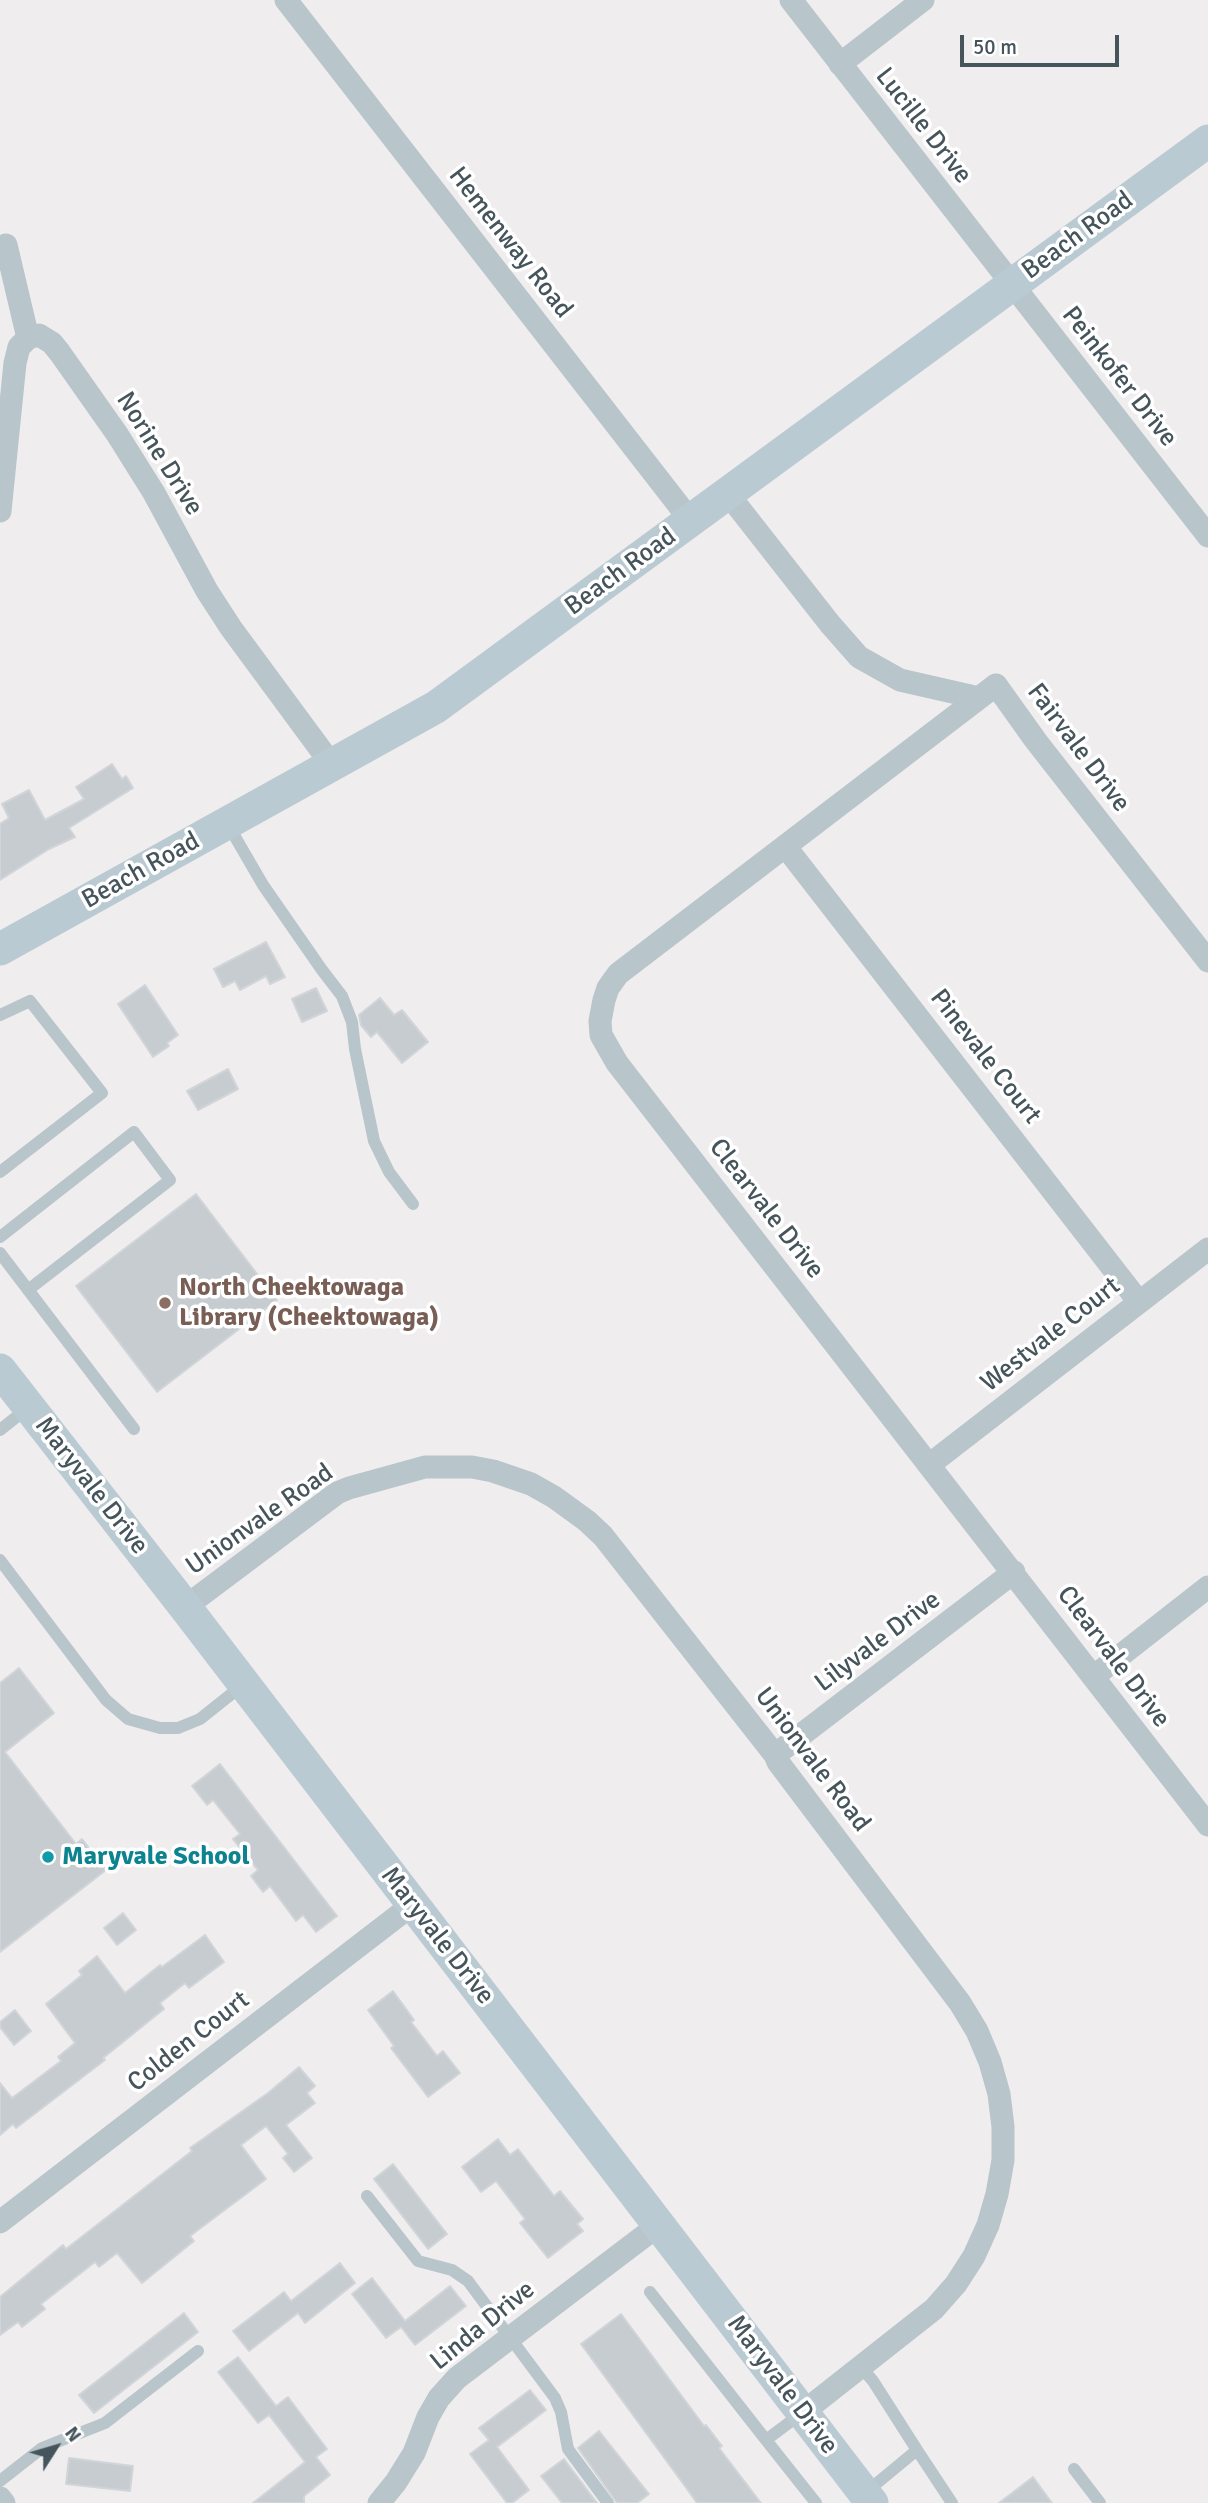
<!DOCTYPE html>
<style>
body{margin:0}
#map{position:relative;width:1208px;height:2503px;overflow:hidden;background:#f0edee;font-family:Signika,sans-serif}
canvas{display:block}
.north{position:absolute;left:21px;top:2412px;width:70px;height:70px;-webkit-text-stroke:5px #fff;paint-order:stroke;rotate:53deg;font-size:19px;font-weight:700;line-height:28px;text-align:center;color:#45555b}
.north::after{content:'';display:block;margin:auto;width:24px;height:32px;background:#45555b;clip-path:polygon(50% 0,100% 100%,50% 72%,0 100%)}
.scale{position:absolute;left:960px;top:35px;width:159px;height:32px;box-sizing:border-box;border:4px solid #45555b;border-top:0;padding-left:9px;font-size:21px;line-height:24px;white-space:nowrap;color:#45555b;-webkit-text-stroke:5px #fff;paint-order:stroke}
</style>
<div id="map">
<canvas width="1208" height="2503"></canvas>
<div class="north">N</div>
<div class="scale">50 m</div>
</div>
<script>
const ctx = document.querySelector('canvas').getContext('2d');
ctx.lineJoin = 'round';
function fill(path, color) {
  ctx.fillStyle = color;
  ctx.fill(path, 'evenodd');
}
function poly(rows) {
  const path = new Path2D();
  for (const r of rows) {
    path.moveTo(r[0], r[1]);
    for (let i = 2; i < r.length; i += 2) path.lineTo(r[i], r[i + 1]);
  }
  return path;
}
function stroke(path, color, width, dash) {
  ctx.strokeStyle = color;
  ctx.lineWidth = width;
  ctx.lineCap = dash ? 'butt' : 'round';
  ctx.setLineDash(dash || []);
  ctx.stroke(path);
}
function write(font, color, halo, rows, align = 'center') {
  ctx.font = font + ' Signika,sans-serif';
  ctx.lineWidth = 7;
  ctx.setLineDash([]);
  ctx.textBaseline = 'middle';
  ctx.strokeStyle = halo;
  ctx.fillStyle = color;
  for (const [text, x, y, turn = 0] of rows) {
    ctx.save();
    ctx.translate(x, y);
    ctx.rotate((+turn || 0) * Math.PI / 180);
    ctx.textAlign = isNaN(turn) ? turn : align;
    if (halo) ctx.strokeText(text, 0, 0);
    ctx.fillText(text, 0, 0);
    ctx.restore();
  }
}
const building = poly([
 [112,764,122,779,126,776,133,788,69,828,75,837,49,849,0,880,0,824,9,818,2,804,29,790,45,820,84,799,76,787,112,764],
 [266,942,285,977,270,984,266,976,240,990,235,981,223,987,214,969,266,942],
 [145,985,178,1035,167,1043,169,1046,153,1057,118,1004,145,985],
 [316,988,327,1011,302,1022,292,999,316,988],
 [380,998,394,1015,402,1010,428,1042,402,1063,377,1032,371,1037,361,1025,359,1015,380,998],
 [228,1069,238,1089,198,1110,187,1091,228,1069],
 [196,1194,277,1300,157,1392,76,1286,196,1194],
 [19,1668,54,1713,5,1752,76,1844,82,1839,106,1870,0,1952,0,1683,19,1668],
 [220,1764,337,1916,316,1932,303,1915,296,1921,270,1886,263,1892,251,1876,258,1870,233,1839,240,1834,213,1800,207,1805,192,1786,220,1764],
 [123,1913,136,1930,117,1945,104,1928,123,1913],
 [205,1935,224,1962,189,1988,185,1983,160,2003,164,2009,103,2058,105,2060,16,2128,13,2124,0,2135,0,2083,12,2098,61,2061,58,2057,75,2043,46,2004,82,1975,79,1971,97,1956,125,1993,160,1965,162,1967,205,1935],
 [393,1991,414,2020,411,2022,437,2056,443,2051,460,2073,428,2097,391,2048,394,2046,368,2010,393,1991],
 [15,2010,31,2031,14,2045,0,2027,0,2022,15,2010],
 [299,2067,315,2086,307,2093,315,2103,286,2125,312,2158,294,2172,283,2158,288,2154,266,2126,241,2145,266,2179,190,2236,194,2241,142,2283,117,2253,99,2267,95,2262,41,2304,45,2309,22,2327,18,2322,0,2335,0,2297,63,2245,66,2249,192,2151,190,2148,268,2093,299,2067],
 [498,2139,510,2155,518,2149,554,2196,560,2191,583,2219,577,2224,583,2231,548,2258,520,2223,525,2219,496,2181,481,2192,462,2167,498,2139],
 [393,2164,447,2234,428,2249,374,2179,393,2164],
 [340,2263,355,2283,305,2323,298,2313,249,2351,233,2331,284,2292,291,2301,340,2263],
 [372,2278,405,2321,450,2286,466,2306,415,2345,401,2327,386,2338,352,2294,372,2278],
 [184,2313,198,2332,94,2413,79,2395,184,2313],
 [621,2314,704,2426,706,2425,722,2446,719,2448,761,2503,697,2503,687,2489,581,2344,621,2314],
 [238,2357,276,2406,288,2397,327,2449,316,2457,330,2475,304,2496,304,2503,253,2503,305,2462,269,2415,258,2423,218,2372,238,2357],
 [530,2390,546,2410,497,2447,529,2490,512,2503,507,2503,470,2454,489,2440,479,2428,530,2390],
 [599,2431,649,2494,637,2503,617,2503,578,2448,599,2431],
 [69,2458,133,2466,130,2491,66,2484,69,2458],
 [564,2459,597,2503,562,2503,541,2476,564,2459],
 [1033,2477,1052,2503,999,2503,1033,2477]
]);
fill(building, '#c7ccd0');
stroke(building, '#d1d5d9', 2);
stroke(poly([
 [227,823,263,885,322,970,342,996,352,1022,355,1049,374,1141,389,1172,413,1204],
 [0,1015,30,1001,102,1093,0,1172],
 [0,1237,134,1132,170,1180,28,1290],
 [0,1253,134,1429],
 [0,1430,29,1407],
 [0,1560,106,1700,128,1719,160,1728,178,1728,200,1719,244,1684],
 [367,2196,418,2261,452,2270,468,2281,555,2398,561,2412,568,2449,608,2503],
 [650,2292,766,2440],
 [861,2367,873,2381,917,2450,865,2493],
 [802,2413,766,2440,816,2503],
 [917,2450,952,2503],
 [1074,2469,1100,2503],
 [0,2481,42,2448,105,2423,198,2351]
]), '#b8c5cb', 12);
stroke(poly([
 [286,0,691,521],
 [791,0,1208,536],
 [840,64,923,0],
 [6,245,28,338],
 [728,494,830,624,859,657,900,680,979,698,996,685,1036,741,1208,961],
 [0,511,15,363,19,347,28,338,39,335,52,343,60,353,117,434,154,493,207,591,231,628,332,765],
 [979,698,618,974,608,988,604,1000,600,1021,601,1035,617,1063,1208,1825],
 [785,846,1139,1302],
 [929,1465,1208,1249],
 [185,1607,337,1493,349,1488,425,1467,472,1467,493,1471,531,1484,554,1497,587,1521,603,1536,775,1755,778,1762,960,2003,977,2031,990,2062,999,2094,1003,2127,1003,2160,997,2194,988,2225,974,2256,956,2284,934,2309,802,2413],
 [1093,1677,1208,1587],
 [775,1755,1014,1572],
 [0,2222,412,1905],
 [0,2498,4,2503],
 [379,2503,396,2482,414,2453,428,2417,439,2398,457,2378,660,2224]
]), '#b8c5cb', 23);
stroke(poly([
 [0,949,436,707,1208,141],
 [0,1370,185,1607,872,2503]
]), '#bacad2', 33);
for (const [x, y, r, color] of [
 [165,1303,7,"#8d6e63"],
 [48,1857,7,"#0f9aa8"]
]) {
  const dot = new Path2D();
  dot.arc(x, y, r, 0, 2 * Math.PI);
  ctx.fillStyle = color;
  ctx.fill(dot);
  stroke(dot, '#fff', 2.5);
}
write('26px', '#45555b', '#fff', [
 ["Lucille Drive",923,126,52],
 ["Beach Road",1078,236,-36],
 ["Hemenway Road",510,243,52],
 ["Peinkofer Drive",1119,377,52],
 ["Norine Drive",159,454,58],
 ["Beach Road",621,572,-36],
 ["Fairvale Drive",1078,748,53],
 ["Beach Road",141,871,-29],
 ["Pinevale Court",985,1057,52],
 ["Clearvale Drive",766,1209,52],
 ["Westvale Court",1051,1335,-38],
 ["Maryvale Drive",91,1486,52],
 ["Unionvale Road",260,1520,-35],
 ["Lilyvale Drive",878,1642,-37],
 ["Clearvale Drive",1113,1657,53],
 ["Unionvale Road",812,1760,53],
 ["Maryvale Drive",437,1936,52],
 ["Colden Court",189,2042,-38],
 ["Linda Drive",483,2326,-39],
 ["Maryvale Drive",782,2385,53]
]);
write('bold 26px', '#785e54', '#fff', [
 ["North Cheektowaga",179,1288],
 ["Library (Cheektowaga)",179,1318]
], 'left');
write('bold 26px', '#0d838f', '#fff', [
 ["Maryvale School",62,1857]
], 'left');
</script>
